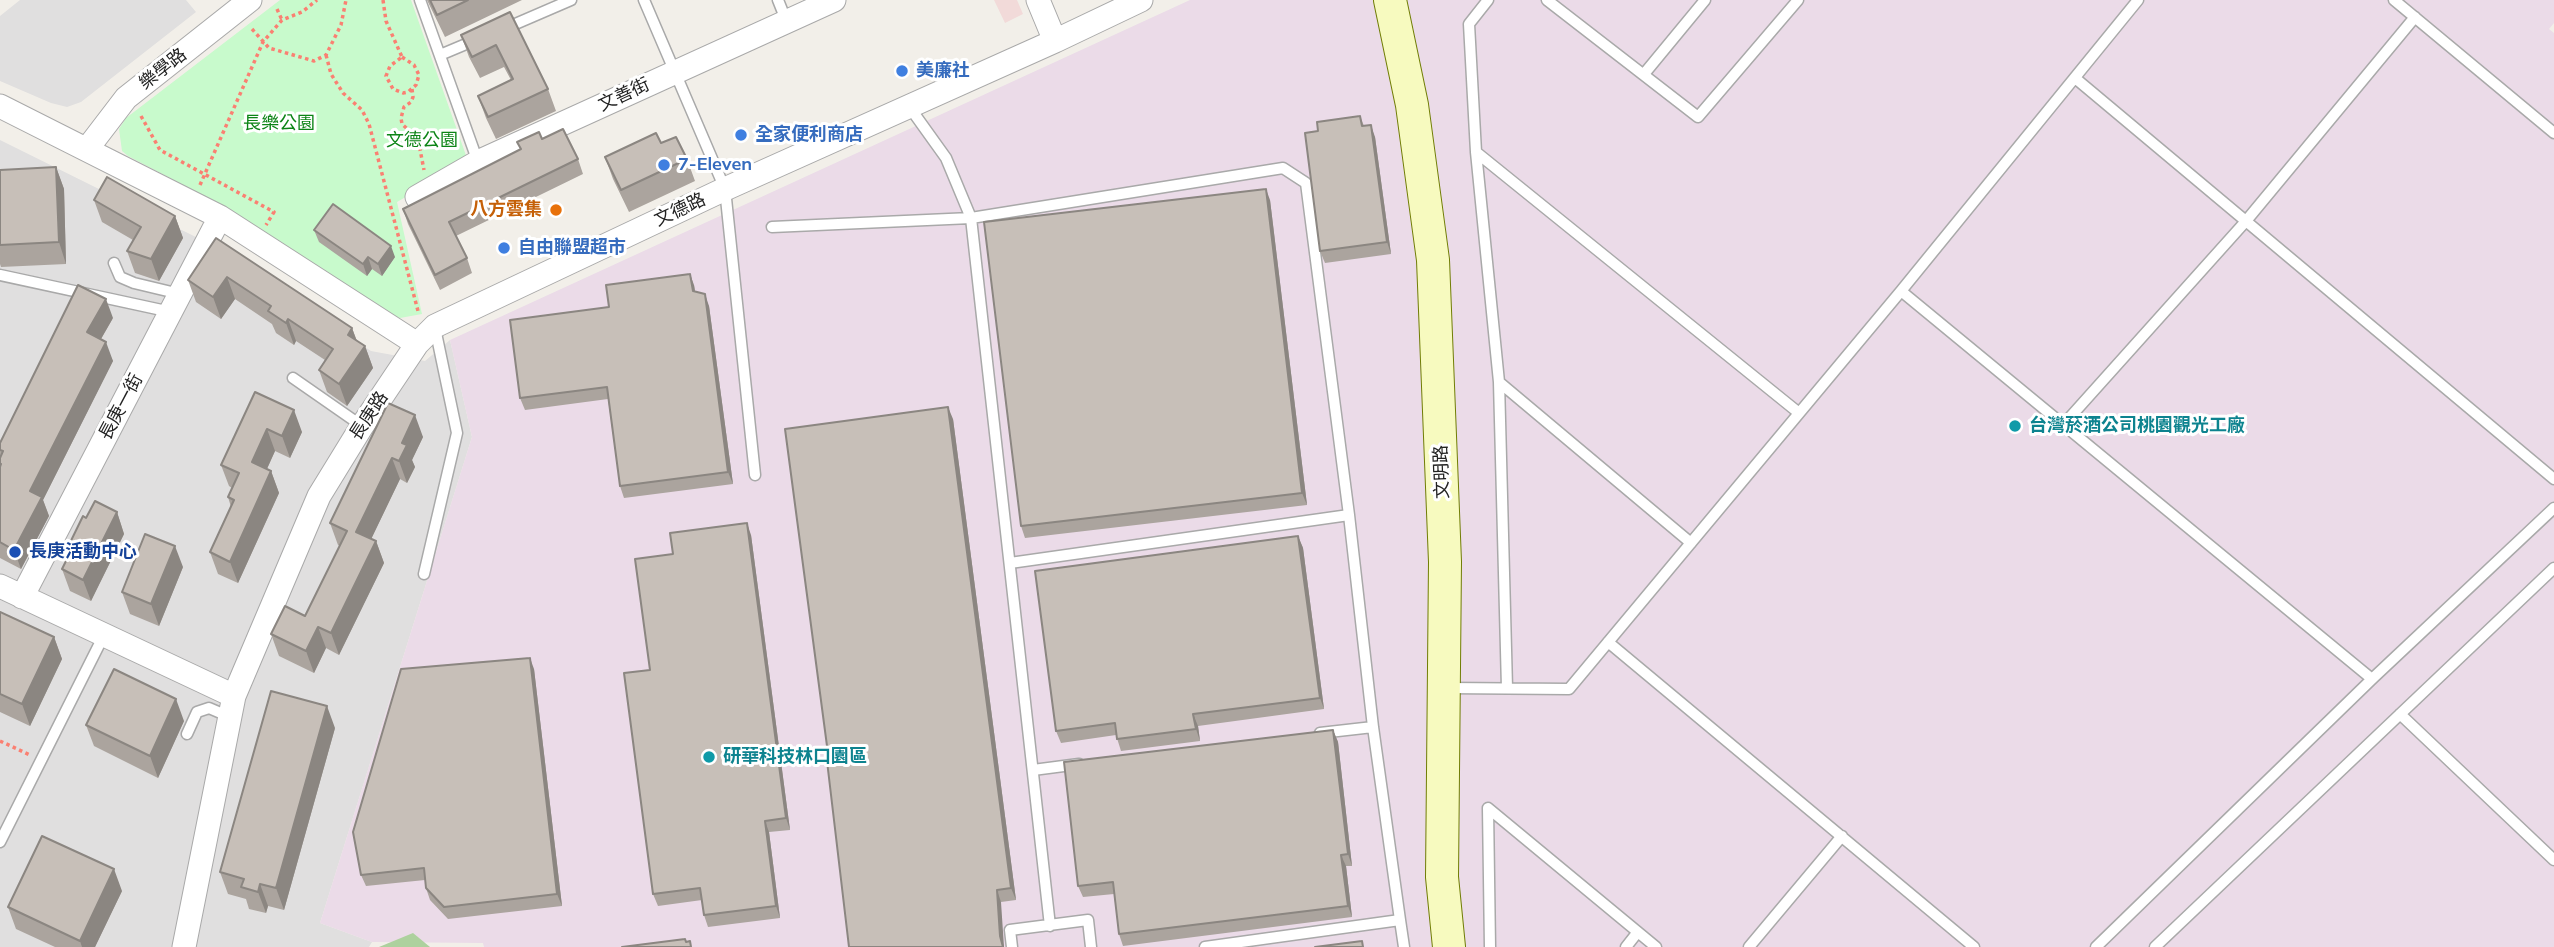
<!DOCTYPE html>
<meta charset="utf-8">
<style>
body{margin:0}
canvas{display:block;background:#f2efe9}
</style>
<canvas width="2554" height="947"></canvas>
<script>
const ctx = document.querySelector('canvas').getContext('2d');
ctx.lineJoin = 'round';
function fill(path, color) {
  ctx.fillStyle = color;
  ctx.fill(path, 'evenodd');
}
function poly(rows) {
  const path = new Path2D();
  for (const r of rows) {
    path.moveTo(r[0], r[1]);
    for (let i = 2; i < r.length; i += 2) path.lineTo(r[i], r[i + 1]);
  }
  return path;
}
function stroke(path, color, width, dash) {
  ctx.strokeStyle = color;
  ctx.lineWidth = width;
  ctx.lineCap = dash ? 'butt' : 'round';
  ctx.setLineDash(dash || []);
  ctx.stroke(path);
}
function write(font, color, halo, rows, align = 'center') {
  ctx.font = font + ' Mulish,"Noto Sans TC",sans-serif';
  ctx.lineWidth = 6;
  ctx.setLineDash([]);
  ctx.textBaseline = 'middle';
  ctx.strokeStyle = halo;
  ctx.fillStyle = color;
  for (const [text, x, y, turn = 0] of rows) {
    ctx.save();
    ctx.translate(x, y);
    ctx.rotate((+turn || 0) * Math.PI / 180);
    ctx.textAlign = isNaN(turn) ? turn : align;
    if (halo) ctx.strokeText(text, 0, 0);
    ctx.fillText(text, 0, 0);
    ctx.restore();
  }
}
fill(poly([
 [20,0,186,0,196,12,81,102,67,107,51,103,0,81,0,16],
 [0,140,210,244,371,351,425,361,450,340,472,437,320,923,372,942,369,947,0,947]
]), '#e0dfdf');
fill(poly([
 [994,0,1017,0,1023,14,1005,23]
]), '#f2dad9');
fill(poly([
 [1190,0,2554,0,2554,23,2549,29,2554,33,2554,947,484,947,483,943,372,942,320,923,472,437,450,340]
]), '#ebdbe8');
fill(poly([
 [413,933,430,947,379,947]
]), '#add19e');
fill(poly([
 [280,0,411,0,468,161,397,202,422,314,400,318,381,312,227,208,128,156,122,151,119,129,126,118]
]), '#c8facc');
const lane = poly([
 [420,0,478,162],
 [644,0,725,189,755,475],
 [778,0,786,20],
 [1488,0,1469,24,1476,152,1499,382,1507,688],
 [1547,0,1698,117,1798,0],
 [2394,0,2554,133],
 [506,28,571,0],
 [440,55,478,39],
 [1644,74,1705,0],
 [2075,78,2554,479],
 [908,105,946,158,971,218,1050,926],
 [1476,152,1799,413],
 [772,227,971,218,1283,168,1306,183,1349,515,1373,727,1400,920],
 [114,263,120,277,134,283,180,294],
 [0,275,171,312],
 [1901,291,2372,679],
 [293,378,362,426],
 [1499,382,1691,543],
 [2063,425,2246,221,2415,17],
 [1010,563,1349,515],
 [424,574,457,433,435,328],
 [1608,642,1974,947],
 [1447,688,1569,689,1901,291,2138,0],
 [2400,714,2554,860],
 [1320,733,1373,727],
 [187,734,197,712,209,708,230,717],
 [1033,770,1079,764],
 [0,842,104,635],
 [1012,947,1010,930,1088,920,1091,947],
 [1205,947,1400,920,1404,947],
 [1490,947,1488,808,1656,947],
 [1626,947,1637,933],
 [1749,947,1842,836],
 [2096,947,2372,679,2554,508],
 [2155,947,2554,568]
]);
const street = poly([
 [1038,0,1055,41],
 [0,106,220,217,417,344],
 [87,149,126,98,250,0],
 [417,197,478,162,834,0],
 [0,586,234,696],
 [22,597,220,217],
 [184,947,234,696,319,496,362,426,417,344,435,326,725,189,1055,41,1141,0]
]);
const secondary = poly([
 [1390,0,1412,105,1433,260,1445,562,1442,877,1449,947]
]);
stroke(lane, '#a9a9a9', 13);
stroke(street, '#a9a9a9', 25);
stroke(secondary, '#707d05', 34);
stroke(poly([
 [383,0,386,21,402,57],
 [277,9,282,20],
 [252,29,269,48,314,61,326,55,341,25,346,0],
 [326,55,331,74,343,93,362,110,369,124,418,311],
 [402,57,414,65,419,75,416,85,408,92,403,93,393,89,386,76,390,66,402,57],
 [412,89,413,97,411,102,404,107,401,118,402,124,418,139,424,170],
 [141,116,160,150,274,212,266,225],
 [200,185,263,42,282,20,302,12,317,0],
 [0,741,30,755]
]), '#fa8072', 3.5, [3.5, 3.5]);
stroke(lane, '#fff', 10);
stroke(street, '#fff', 23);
stroke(secondary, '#f7fabf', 32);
fill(poly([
 [427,0,522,0,445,37],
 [510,12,548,89,556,111,496,139,486,118,478,96,511,80,504,67,480,78,469,57,461,35],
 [1360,116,1364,126,1375,137,1391,254,1325,263,1320,251,1318,131],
 [542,139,578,159,583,174,456,236,467,258,472,273,440,290,408,224,403,209,520,149,517,142],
 [661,143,687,159,695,181,629,212,613,179,605,157],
 [56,167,64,189,66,264,1,267,0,264,0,170],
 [94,200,175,216,183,238,159,281,135,273,127,251,133,240,102,222],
 [1270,200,1307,505,1025,538,1021,526],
 [314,230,395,257,382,276,372,269,367,276,319,242],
 [216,238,352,328,357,341,365,346,373,368,347,406,327,392,319,370,325,360,296,341,294,345,276,333,272,324,235,299,221,319,196,302,188,280],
 [694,285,695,292,709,306,733,484,624,498,620,486,608,399,525,410,520,398,609,307],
 [113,318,101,339,113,361,43,500,49,516,21,569,0,558,0,443],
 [255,392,302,432,290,458,275,451,267,469,271,471,279,493,238,583,218,574,210,552,231,507,228,497,232,488,229,486,221,465],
 [388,403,423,437,412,460,415,467,407,483,400,479,371,539,376,541,384,563,339,655,326,648,314,673,279,656,271,634,305,616,340,546,338,545,330,523],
 [953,419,1016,900,1001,902,829,761],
 [117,512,124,534,91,601,70,591,62,569,67,559,65,553,86,518],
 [751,535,790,830,769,832,780,918,708,927,704,915,702,900,658,906,653,894,650,670,673,554],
 [1298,536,1303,548,1324,709,1198,726,1200,741,1121,751,1116,735,1061,743,1056,731],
 [183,567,159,626,130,614,122,592],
 [0,612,54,637,62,659,30,726,0,712],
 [534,669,562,906,448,919,430,900,426,888,425,880,366,886,361,875],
 [184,721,158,778,94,746,86,725],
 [335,728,284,910,268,906,266,913,249,909,246,899,228,894,220,872],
 [1333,730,1338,742,1352,866,1346,866,1352,917,1123,946,1119,934,1114,894,1083,897,1078,886],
 [122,891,95,947,55,947,16,929,8,907]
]), '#aba49e');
fill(poly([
 [1371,125,1375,137,1391,254,1387,242],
 [56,167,64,189,66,264,59,242],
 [1266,189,1270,200,1307,505,1302,493],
 [175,216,183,238,159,281,151,259],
 [391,246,395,257,382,276,378,264],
 [368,257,372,269,367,276,363,264],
 [690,274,694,285,697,303,693,291],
 [227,277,235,299,221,319,213,297],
 [705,294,709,306,733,484,728,472],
 [106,299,113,318,94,351,87,332],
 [288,319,296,341,294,345,286,323],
 [352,328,360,350,348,335],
 [106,342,113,361,43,500,49,516,21,569,14,550,30,491],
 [365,346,373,368,347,406,339,384],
 [948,407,953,419,1016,900,1011,888],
 [294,410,302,432,290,458,282,436],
 [415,415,423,437,412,460,415,467,407,483,399,461,402,443],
 [267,429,275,451,260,484,252,462],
 [392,458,400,479,364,554,356,532],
 [271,471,279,493,238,583,230,562],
 [117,512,124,534,91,601,83,580],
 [747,523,751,535,790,830,786,818],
 [1298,536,1303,548,1324,709,1320,698],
 [376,541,384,563,339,655,331,633],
 [175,546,183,567,159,626,151,604],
 [318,627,326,648,314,673,306,651],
 [54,637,62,659,30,726,22,704],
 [530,658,534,669,562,906,557,894],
 [176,699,184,721,158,778,150,756],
 [327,706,335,728,284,910,276,888],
 [1193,714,1198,726,1200,741,1196,729],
 [1333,730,1338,742,1352,866,1348,854],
 [765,821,769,832,780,918,776,906],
 [1341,855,1346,866,1352,917,1348,906],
 [114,869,122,891,95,947,82,947,80,941],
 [260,884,268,906,266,913,258,892],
 [997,890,1001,902,1004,947,1003,947,1000,936]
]), '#8b8681');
const building = poly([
 [430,0,468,0,437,15,430,0],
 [510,12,548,89,488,117,478,96,513,79,496,45,472,57,461,35,510,12],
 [1360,116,1362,126,1371,125,1387,242,1320,251,1305,133,1318,131,1317,122,1360,116],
 [563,129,578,159,449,222,467,258,435,275,403,209,521,149,517,142,539,132,542,139,563,129],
 [656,133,661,143,676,137,687,159,621,190,605,157,656,133],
 [56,167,59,242,0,245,0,170,56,167],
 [107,177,175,216,151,259,127,251,141,227,94,200,107,177],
 [1266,189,1302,493,1021,526,984,222,1266,189],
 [333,204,391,246,378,264,368,257,363,264,314,230,333,204],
 [216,238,352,328,348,335,365,346,339,384,319,370,333,349,288,319,286,323,268,311,271,306,227,277,213,297,188,280,216,238],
 [690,274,693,291,705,294,728,472,620,486,607,387,520,398,510,320,609,307,606,285,690,274],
 [78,285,106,299,87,332,106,342,30,491,42,497,14,550,0,542,0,467,1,464,0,464,0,458,3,451,0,450,0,443,78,285],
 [255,392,294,410,282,436,267,429,252,462,271,471,230,562,210,552,234,500,228,497,239,473,221,465,255,392],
 [388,403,415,415,402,443,407,445,399,461,392,458,356,532,376,541,331,633,318,627,306,651,271,634,285,606,305,616,347,531,330,523,388,403],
 [948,407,1011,888,997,890,1000,936,1003,947,849,947,827,761,829,761,785,429,948,407],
 [95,501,117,512,83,580,62,569,69,555,65,553,83,516,86,518,95,501],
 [747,523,786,818,765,821,776,906,704,915,700,888,653,894,624,673,650,670,635,559,673,554,670,533,747,523],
 [145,534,175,546,151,604,122,592,145,534],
 [1298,536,1320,698,1193,714,1196,729,1117,739,1115,723,1056,731,1035,571,1298,536],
 [0,612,54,637,22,704,0,694,0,612],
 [530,658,557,894,444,907,426,888,424,868,361,875,353,832,401,669,530,658],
 [114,669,176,699,150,756,86,725,114,669],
 [271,691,327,706,276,888,260,884,258,892,241,887,244,879,220,872,271,691],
 [1333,730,1348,854,1341,855,1348,906,1119,934,1113,882,1078,886,1064,762,1333,730],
 [42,836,114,869,80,941,8,907,42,836],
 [685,939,686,942,690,941,691,947,622,947,685,939],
 [1362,941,1363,947,1315,947,1362,941]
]);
fill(building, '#c7bfb8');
stroke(building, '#8b8681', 2);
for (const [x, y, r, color] of [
 [902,71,7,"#3f7fe0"],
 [741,135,7,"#3f7fe0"],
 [664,165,7,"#3f7fe0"],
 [556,210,7,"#e8710a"],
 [504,248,7,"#3f7fe0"],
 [2015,426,7,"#0f9aa8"],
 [15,552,7,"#1a4fb4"],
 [709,757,7,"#0f9aa8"]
]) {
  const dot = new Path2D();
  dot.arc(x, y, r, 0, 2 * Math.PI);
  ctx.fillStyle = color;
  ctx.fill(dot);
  stroke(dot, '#fff', 2.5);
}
write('18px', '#222', '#fff', [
 ["樂學路",163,69,-38],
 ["文善街",624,95,-25],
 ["文德路",680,210,-25],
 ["長庚一街",121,407,-62],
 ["長庚路",369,416,-57],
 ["文明路",1442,472,-92]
]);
write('bold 18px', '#366cbe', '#fff', [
 ["美廉社",916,71],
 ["全家便利商店",755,135],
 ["7-Eleven",678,165],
 ["自由聯盟超市",518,248]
], 'left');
write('18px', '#0c8416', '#fff', [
 ["長樂公園",279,124],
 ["文德公園",422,141]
]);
write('bold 18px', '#c56008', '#fff', [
 ["八方雲集",542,210]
], 'right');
write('bold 18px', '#0d838f', '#fff', [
 ["台灣菸酒公司桃園觀光工廠",2029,426],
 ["研華科技林口園區",723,757]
], 'left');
write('bold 18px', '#164399', '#fff', [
 ["長庚活動中心",29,552]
], 'left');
</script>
